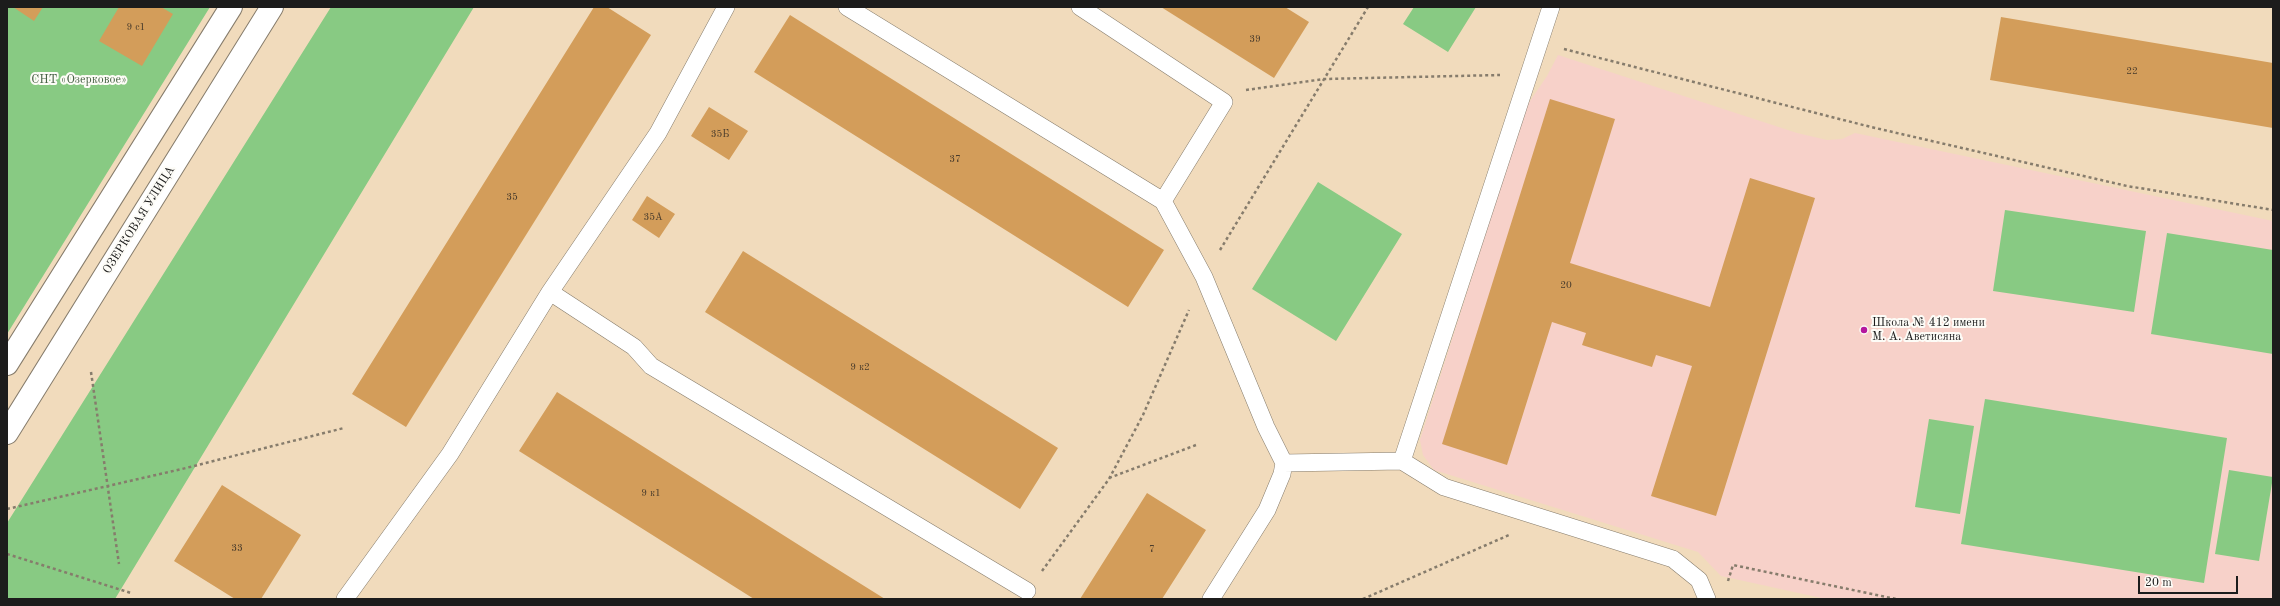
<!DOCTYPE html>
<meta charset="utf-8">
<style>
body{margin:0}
#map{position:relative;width:2280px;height:606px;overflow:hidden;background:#f1dbbc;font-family:"Old Standard TT",serif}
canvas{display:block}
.frame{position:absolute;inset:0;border:8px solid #1c1c1c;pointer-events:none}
.scale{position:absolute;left:2138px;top:576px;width:100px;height:18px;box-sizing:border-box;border:2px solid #1c1c1c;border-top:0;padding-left:5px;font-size:12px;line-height:14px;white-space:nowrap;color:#1c1c1c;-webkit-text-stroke:3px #fdfcf7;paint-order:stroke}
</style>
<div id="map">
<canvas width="2280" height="606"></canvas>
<div class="frame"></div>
<div class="scale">20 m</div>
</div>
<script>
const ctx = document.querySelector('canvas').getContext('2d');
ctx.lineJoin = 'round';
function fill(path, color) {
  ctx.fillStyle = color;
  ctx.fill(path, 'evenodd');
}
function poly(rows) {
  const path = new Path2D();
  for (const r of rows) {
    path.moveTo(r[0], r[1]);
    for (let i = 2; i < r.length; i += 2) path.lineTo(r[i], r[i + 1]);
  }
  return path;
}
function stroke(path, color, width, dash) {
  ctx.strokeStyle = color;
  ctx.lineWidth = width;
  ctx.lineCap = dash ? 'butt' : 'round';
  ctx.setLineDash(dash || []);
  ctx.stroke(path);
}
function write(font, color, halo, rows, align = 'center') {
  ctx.font = font + ' "Old Standard TT",serif';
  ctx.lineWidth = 4;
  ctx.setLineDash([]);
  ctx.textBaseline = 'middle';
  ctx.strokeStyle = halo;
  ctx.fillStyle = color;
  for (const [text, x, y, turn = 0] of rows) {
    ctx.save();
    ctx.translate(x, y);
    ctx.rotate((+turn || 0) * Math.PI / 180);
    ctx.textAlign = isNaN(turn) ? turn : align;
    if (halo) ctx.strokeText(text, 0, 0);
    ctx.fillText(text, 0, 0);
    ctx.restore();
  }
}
fill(poly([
 [1558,55,1797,133,1827,140,1842,139,1855,133,2273,221,2273,599,1826,599,1721,576,1698,552,1434,470,1423,455,1420,440,1526,107,1547,76]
]), '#f7d1c9');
fill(poly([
 [7,7,210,7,7,334],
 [331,7,474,7,115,599,7,599,7,523],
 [1414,7,1476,7,1448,52,1403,24],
 [1318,182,1402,234,1336,341,1252,289],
 [2005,210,2146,231,2134,312,1993,291],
 [2167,233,2273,250,2273,354,2151,334],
 [1985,399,2227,438,2204,583,1961,544],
 [1929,419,1974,426,1960,514,1915,507],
 [2229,470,2273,477,2259,561,2215,554]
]), '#88ca83');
fill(poly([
 [13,7,43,7,34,21],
 [119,7,161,7,173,14,142,66,99,41],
 [594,7,607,7,651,35,406,427,352,394],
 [1161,7,1285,7,1309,22,1274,78],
 [790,15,1164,250,1128,307,754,72],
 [2001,17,2273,63,2273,128,1990,80],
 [1550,99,1615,119,1570,263,1710,307,1750,178,1815,198,1716,516,1651,496,1692,366,1656,355,1652,367,1582,345,1586,333,1552,322,1507,465,1442,444],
 [709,107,748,131,729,160,691,136],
 [647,196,675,214,659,238,632,220],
 [743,251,1058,448,1020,509,705,312],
 [557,392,821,559,885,599,754,599,519,451],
 [222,485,301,535,261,599,235,599,174,561],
 [1147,493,1206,530,1162,599,1080,599]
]), '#d39d5a');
const service = poly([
 [726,7,658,133,550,292,634,347,651,366,1027,591],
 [847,7,1163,201,1224,102,1080,7],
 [1163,201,1204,277,1266,427,1284,463],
 [1402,461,1444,487,1673,559,1699,580,1707,599],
 [345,599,450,454,550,292],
 [1211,599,1267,510,1282,474,1284,463,1402,461,1551,7]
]);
const tertiary = poly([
 [7,364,231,7],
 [7,433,272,7]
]);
stroke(service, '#867c6c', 18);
stroke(tertiary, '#867c6c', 24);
stroke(poly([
 [1564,49,1871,127,2127,186,2273,210],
 [1246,90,1324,79,1500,75],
 [1220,250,1368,7],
 [91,372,119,564],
 [1109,478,1196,445],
 [7,509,182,469,344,428],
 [7,554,131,593],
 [1042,571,1109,479,1143,415,1189,310],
 [1728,581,1733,565,1896,599],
 [1363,599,1509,535]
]), '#867c6c', 2.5, [3, 3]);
stroke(service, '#fff', 17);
stroke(tertiary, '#fff', 22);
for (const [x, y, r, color] of [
 [1864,330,4,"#b5179e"]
]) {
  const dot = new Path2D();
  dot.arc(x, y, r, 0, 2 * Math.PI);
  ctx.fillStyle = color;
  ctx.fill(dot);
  stroke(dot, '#fdfcf7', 1.5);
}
write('10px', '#4a3c2c', null, [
 ["9 с1",136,27],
 ["39",1255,39],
 ["22",2132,71],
 ["35Б",720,134],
 ["37",955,159],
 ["35",512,197],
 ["35А",653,217],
 ["20",1566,285],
 ["9 к2",860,367],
 ["9 к1",651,493],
 ["33",237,548],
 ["7",1152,549]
]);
write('12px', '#476245', '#fdfcf7', [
 ["СНТ «Озерковое»",79,80]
]);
write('12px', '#1c1c1c', '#fdfcf7', [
 ["ОЗЕРКОВАЯ УЛИЦА",139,220,-58]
]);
write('12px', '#1c1c1c', '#fdfcf7', [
 ["Школа № 412 имени",1872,323],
 ["М. А. Аветисяна",1872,337]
], 'left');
</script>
